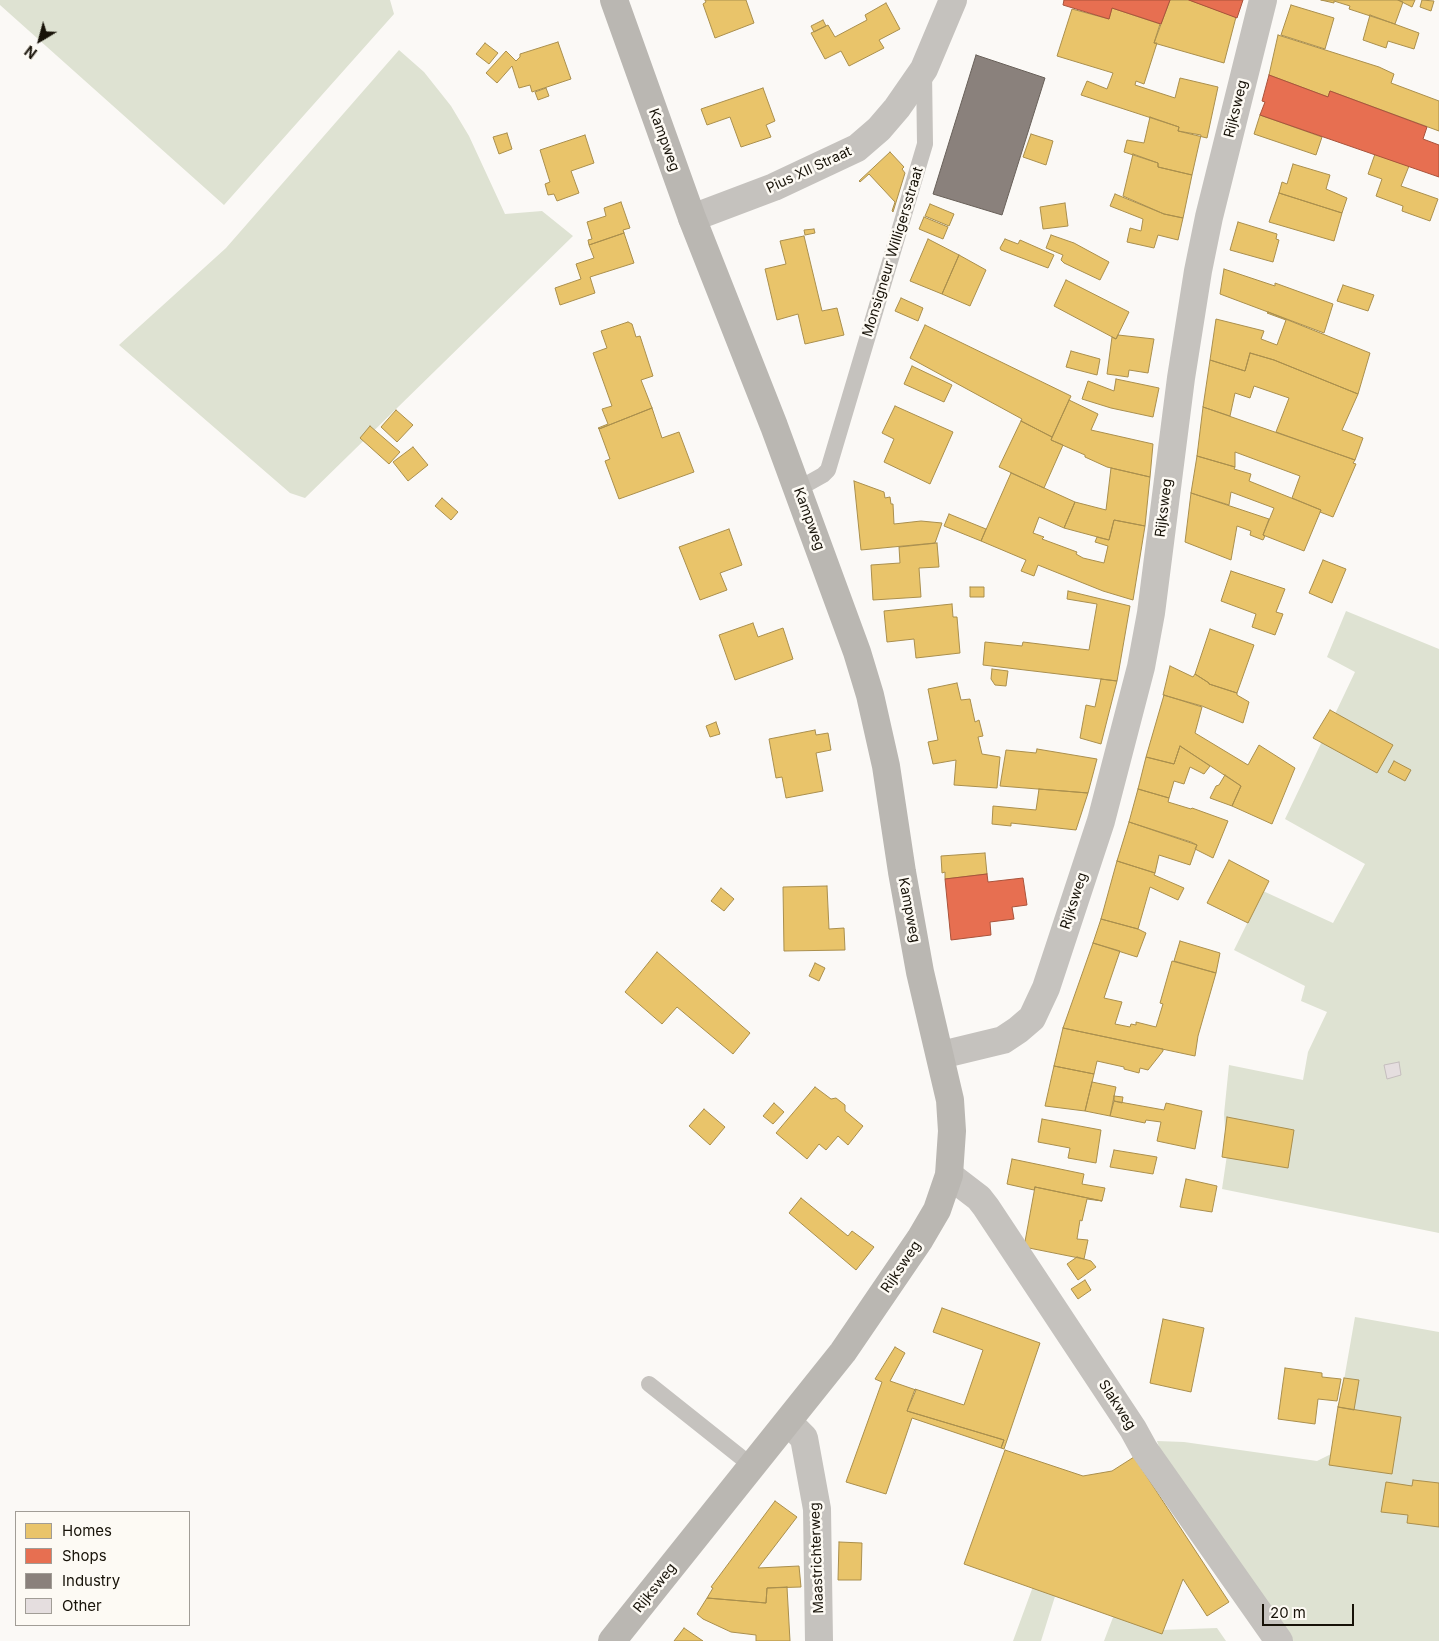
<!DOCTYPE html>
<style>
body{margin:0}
#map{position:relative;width:1439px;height:1641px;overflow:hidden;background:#fbf9f6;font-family:Inter,sans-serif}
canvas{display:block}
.legend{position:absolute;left:15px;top:1511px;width:175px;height:115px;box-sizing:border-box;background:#fdfaf4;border:1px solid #a19d96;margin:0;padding:6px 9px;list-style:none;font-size:15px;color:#171208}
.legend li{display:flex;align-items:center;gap:10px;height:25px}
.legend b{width:25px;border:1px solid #a19d96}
.north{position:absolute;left:15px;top:15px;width:50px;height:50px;-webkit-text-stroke:4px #fdfaf4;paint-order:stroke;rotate:217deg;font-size:14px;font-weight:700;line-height:20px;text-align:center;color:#171208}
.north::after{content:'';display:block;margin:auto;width:18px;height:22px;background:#171208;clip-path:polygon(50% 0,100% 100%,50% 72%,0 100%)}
.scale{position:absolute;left:1262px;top:1604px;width:92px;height:22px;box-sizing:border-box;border:2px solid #171208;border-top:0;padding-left:6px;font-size:15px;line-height:18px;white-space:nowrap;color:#171208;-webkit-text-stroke:4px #fdfaf4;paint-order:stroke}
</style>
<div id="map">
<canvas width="1439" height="1641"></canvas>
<ul class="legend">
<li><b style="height:14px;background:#e9c46a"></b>Homes</li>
<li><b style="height:14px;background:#e76f51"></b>Shops</li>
<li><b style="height:14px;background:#8a817c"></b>Industry</li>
<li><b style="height:14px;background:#e5dedf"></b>Other</li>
</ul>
<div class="north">N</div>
<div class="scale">20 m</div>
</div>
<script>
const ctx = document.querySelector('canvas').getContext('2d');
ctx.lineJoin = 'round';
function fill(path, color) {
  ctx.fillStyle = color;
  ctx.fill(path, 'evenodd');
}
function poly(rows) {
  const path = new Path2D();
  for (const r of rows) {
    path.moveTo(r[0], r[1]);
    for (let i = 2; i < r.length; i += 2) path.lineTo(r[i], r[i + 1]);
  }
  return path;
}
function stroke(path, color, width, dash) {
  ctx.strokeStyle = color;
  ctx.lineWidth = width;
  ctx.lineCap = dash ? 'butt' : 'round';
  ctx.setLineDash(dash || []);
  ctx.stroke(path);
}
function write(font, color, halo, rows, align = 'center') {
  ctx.font = font + ' Inter,sans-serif';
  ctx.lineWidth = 5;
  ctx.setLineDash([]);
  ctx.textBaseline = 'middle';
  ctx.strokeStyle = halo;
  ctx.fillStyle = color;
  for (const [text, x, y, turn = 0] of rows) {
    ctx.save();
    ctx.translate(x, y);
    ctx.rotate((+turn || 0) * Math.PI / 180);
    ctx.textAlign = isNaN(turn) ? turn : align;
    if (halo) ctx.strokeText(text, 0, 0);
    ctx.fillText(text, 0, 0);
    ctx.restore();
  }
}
fill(poly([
 [0,0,390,0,394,14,224,205,0,5],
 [399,50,424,72,451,106,469,136,505,214,542,211,573,236,305,498,290,493,119,345,226,248],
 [1346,611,1439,649,1439,1233,1222,1189,1227,1155,1224,1114,1229,1065,1303,1080,1308,1052,1327,1012,1301,1001,1305,986,1234,950,1263,891,1333,923,1365,864,1285,819,1355,672,1327,657],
 [1355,1317,1439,1332,1439,1641,1290,1641,1161,1452,1157,1441,1184,1442,1317,1461,1331,1454],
 [1035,1581,1057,1590,1041,1641,1013,1641],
 [1115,1612,1162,1630,1217,1628,1226,1641,1104,1641]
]), '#dee2d2');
const homes = poly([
 [705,0,746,0,754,23,715,38,703,4,706,2,705,0],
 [1170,0,1189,0,1236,17,1224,63,1154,43,1170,0],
 [1321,0,1398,0,1403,2,1395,24,1349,9,1350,6,1334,1,1334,3,1321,0],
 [1398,0,1415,0,1412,7,1398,0],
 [1422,0,1434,1,1431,11,1420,7,1422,0],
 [886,3,900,29,879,40,884,48,849,66,841,51,825,59,811,33,828,25,835,37,867,20,865,15,886,3],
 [1291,5,1334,18,1325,49,1281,35,1291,5],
 [1112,8,1160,24,1154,43,1157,43,1144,84,1136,81,1135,85,1175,98,1180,78,1218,87,1207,138,1178,131,1179,127,1081,95,1087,81,1107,89,1113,73,1057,56,1072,9,1109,19,1112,8],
 [1370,15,1419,33,1414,49,1388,41,1386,48,1363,40,1370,15],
 [823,20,826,26,814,32,811,26,823,20],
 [1278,35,1379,67,1394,74,1391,83,1439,101,1439,131,1330,91,1328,97,1269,75,1278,35],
 [558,42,571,79,532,92,530,85,519,88,512,66,497,83,486,73,506,51,516,61,520,57,520,54,558,42],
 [485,43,498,53,489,64,476,54,485,43],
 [546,88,549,96,538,100,535,92,546,88],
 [763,88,775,121,766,125,771,137,741,147,730,117,707,125,701,109,763,88],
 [1260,115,1322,137,1316,155,1254,134,1260,115],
 [1150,117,1179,127,1178,131,1201,135,1192,175,1158,167,1158,163,1124,152,1127,140,1144,143,1150,117],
 [507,133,512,149,499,154,493,137,507,133],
 [1031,134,1053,141,1046,165,1023,157,1031,134],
 [585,135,594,163,571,171,579,193,557,201,554,194,548,195,545,184,550,182,540,150,585,135],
 [890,152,904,167,902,169,905,173,893,212,892,211,895,202,869,174,860,182,859,181,890,152],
 [1133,154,1158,163,1158,167,1192,175,1183,218,1164,214,1123,196,1133,154],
 [1375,154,1409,166,1401,186,1438,199,1430,221,1402,211,1403,206,1376,196,1382,179,1368,174,1375,154],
 [1293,164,1330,175,1326,189,1347,198,1342,213,1279,193,1282,182,1287,184,1293,164],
 [1279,193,1342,213,1334,241,1269,222,1279,193],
 [1115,194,1164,214,1183,218,1178,240,1158,235,1154,248,1127,242,1130,228,1141,231,1143,219,1110,206,1115,194],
 [621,202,630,228,623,230,624,233,589,245,588,240,592,239,587,222,606,216,604,208,621,202],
 [1065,203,1068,226,1043,229,1040,207,1065,203],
 [930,204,954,214,949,226,925,216,930,204],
 [924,217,948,227,943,239,919,229,924,217],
 [1238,222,1277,234,1276,239,1279,240,1273,262,1230,250,1238,222],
 [814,229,815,233,805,235,804,230,814,229],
 [624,233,634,263,590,277,595,293,560,305,555,288,581,279,576,264,594,258,589,245,624,233],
 [1051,235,1074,243,1109,262,1100,280,1064,263,1061,260,1063,255,1046,248,1051,235],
 [804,236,822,311,837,308,844,335,805,344,798,314,777,320,765,269,786,264,780,241,804,236],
 [928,239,959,255,942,294,910,281,928,239],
 [1005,239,1018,244,1020,240,1054,255,1048,268,1001,250,1000,248,1005,239],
 [959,255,986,270,970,306,942,294,959,255],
 [1224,269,1275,286,1275,283,1333,304,1324,333,1220,294,1224,269],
 [1066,280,1129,312,1116,339,1054,306,1066,280],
 [1343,285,1374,295,1368,311,1337,301,1343,285],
 [901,298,923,308,918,321,895,311,901,298],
 [1268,312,1370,353,1358,394,1274,360,1250,353,1245,371,1210,360,1216,319,1264,331,1261,339,1277,345,1286,320,1267,313,1268,312],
 [628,322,632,324,636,337,640,336,653,376,641,380,652,408,599,429,598,428,608,424,602,409,612,406,593,353,607,348,601,331,628,322],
 [925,325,1071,396,1052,437,1021,421,1022,419,910,358,925,325],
 [1118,335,1154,339,1148,373,1129,370,1128,377,1107,374,1112,337,1116,339,1118,335],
 [1071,351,1100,359,1097,375,1066,367,1071,351],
 [1250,353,1274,360,1358,394,1342,430,1363,438,1355,460,1276,432,1289,398,1254,386,1250,398,1235,393,1230,416,1203,407,1210,360,1245,371,1250,353],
 [912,366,952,385,944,402,904,384,912,366],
 [1116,379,1159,388,1153,417,1111,408,1082,399,1088,381,1114,391,1116,379],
 [1069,400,1098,414,1091,430,1153,444,1150,477,1107,467,1085,457,1085,455,1051,440,1069,400],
 [895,406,953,432,930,484,884,462,894,439,882,433,895,406],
 [1203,407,1355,460,1353,463,1356,464,1333,517,1320,512,1321,510,1292,498,1300,476,1235,452,1235,467,1197,456,1203,407],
 [652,408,662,438,679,432,694,472,619,499,605,461,610,459,599,429,652,408],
 [396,410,413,425,397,442,381,427,396,410],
 [1021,421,1052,437,1051,440,1063,445,1044,488,999,467,1021,421],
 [370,426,400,452,389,464,360,438,370,426],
 [413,447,428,465,408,481,393,462,413,447],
 [1197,456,1235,467,1234,469,1251,474,1249,481,1321,510,1304,551,1263,535,1274,508,1231,492,1229,505,1191,493,1197,456],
 [1111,468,1150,477,1145,526,1114,520,1109,540,1064,528,1075,502,1106,510,1111,468],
 [1011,473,1075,502,1064,528,1039,517,1033,533,1044,537,1042,539,1077,552,1076,554,1083,558,1104,563,1108,546,1095,542,1097,537,1109,540,1114,520,1145,526,1133,600,1103,591,1038,565,1034,576,1021,571,1026,560,981,541,1011,473],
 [854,481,884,492,885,498,890,497,891,504,893,504,894,524,921,521,942,523,935,543,861,550,854,481],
 [1191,493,1269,519,1263,535,1265,536,1263,540,1250,535,1251,531,1237,526,1231,560,1185,542,1191,493],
 [442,498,458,512,451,520,435,506,442,498],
 [949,514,986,529,981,541,944,526,949,514],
 [729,529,742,565,720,573,727,590,700,600,679,547,729,529],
 [937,543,939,567,919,568,921,597,873,600,871,565,900,563,899,547,937,543],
 [1323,560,1346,569,1332,603,1309,593,1323,560],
 [1231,571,1285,589,1276,612,1283,614,1275,635,1252,627,1256,614,1221,601,1231,571],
 [970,587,984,587,984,597,970,597,970,587],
 [1068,591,1130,606,1117,681,983,665,985,642,1022,646,1023,642,1089,650,1097,604,1067,599,1068,591],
 [952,604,953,617,957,617,960,653,916,658,914,639,887,642,884,611,952,604],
 [753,623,758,637,783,628,793,659,735,680,719,635,753,623],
 [1210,629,1254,645,1237,693,1209,684,1209,683,1195,674,1210,629],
 [1170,666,1193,677,1195,674,1209,683,1209,684,1237,693,1237,695,1249,702,1243,723,1202,706,1163,695,1170,666],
 [992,669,1008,671,1006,686,995,685,991,679,992,669],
 [1101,679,1117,681,1101,744,1080,738,1086,705,1095,707,1101,679],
 [957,683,961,700,970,699,975,722,979,720,983,736,978,737,982,754,1000,757,997,788,954,785,956,760,933,764,928,742,938,740,928,689,957,683],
 [1164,695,1202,707,1195,733,1248,765,1259,745,1295,768,1272,824,1232,806,1241,786,1180,746,1174,764,1146,757,1164,695],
 [1330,710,1393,745,1377,773,1313,738,1330,710],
 [716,722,720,734,710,737,706,726,716,722],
 [815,730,816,735,828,733,831,750,816,753,823,791,786,798,782,777,776,778,769,739,815,730],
 [1180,746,1210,766,1204,774,1190,767,1184,784,1174,781,1169,798,1138,789,1146,757,1174,764,1180,746],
 [1037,749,1097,759,1088,793,1000,786,1006,750,1036,753,1037,749],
 [1394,761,1411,770,1405,781,1388,772,1394,761],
 [1225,775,1241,786,1232,806,1210,798,1216,786,1219,785,1225,775],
 [1039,789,1088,793,1076,830,1011,823,1011,826,992,824,993,806,1036,810,1039,789],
 [1138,789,1169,798,1168,802,1191,809,1192,808,1228,821,1213,858,1195,849,1197,845,1191,842,1129,822,1138,789],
 [1129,822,1197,845,1190,865,1159,855,1155,873,1117,861,1129,822],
 [985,853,987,874,945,879,945,872,942,873,941,856,985,853],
 [1229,860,1269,881,1248,923,1207,903,1229,860],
 [1117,861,1155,873,1154,875,1184,888,1178,900,1150,887,1138,929,1101,919,1117,861],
 [827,886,829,929,844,928,845,950,784,951,783,887,827,886],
 [721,888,734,899,724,911,711,901,721,888],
 [1101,919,1138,929,1146,933,1137,957,1093,943,1101,919],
 [1180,941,1220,953,1216,973,1174,961,1180,941],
 [1093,943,1120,951,1104,998,1122,1002,1115,1024,1130,1027,1131,1024,1136,1025,1136,1022,1156,1027,1163,1004,1160,1003,1172,961,1216,973,1198,1036,1195,1056,1063,1028,1093,943],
 [657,952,750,1033,733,1054,677,1007,662,1024,625,992,657,952],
 [815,963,825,968,819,981,809,976,815,963],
 [1063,1028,1163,1049,1163,1051,1148,1070,1140,1068,1139,1073,1124,1069,1124,1067,1097,1061,1094,1074,1054,1066,1063,1028],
 [1054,1066,1094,1074,1085,1111,1045,1106,1054,1066],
 [1092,1082,1116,1087,1110,1116,1085,1111,1092,1082],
 [815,1087,831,1099,836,1098,845,1105,845,1111,863,1126,848,1145,838,1136,826,1150,819,1144,807,1159,776,1133,815,1087],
 [1114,1096,1123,1097,1122,1103,1114,1101,1114,1096],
 [1114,1101,1164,1110,1166,1103,1202,1111,1195,1149,1157,1141,1161,1122,1146,1120,1145,1123,1110,1116,1114,1101],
 [774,1103,784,1112,773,1124,763,1116,774,1103],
 [704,1109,725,1127,710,1145,689,1126,704,1109],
 [1227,1117,1294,1130,1288,1168,1222,1157,1227,1117],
 [1042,1119,1101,1130,1096,1163,1068,1158,1070,1148,1038,1142,1042,1119],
 [1114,1150,1157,1157,1153,1174,1110,1167,1114,1150],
 [1012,1159,1084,1174,1082,1184,1105,1188,1102,1201,1035,1187,1034,1190,1007,1184,1012,1159],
 [1186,1179,1217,1186,1212,1212,1180,1207,1186,1179],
 [1035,1187,1102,1201,1087,1199,1082,1221,1080,1220,1077,1239,1088,1240,1084,1259,1024,1247,1035,1187],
 [801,1198,848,1236,852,1231,874,1247,856,1270,789,1213,801,1198],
 [1077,1257,1091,1261,1096,1267,1078,1280,1067,1264,1077,1257],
 [1085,1280,1091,1290,1078,1299,1071,1289,1085,1280],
 [942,1308,1040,1343,1004,1449,1001,1448,1004,1440,907,1411,915,1389,964,1405,983,1350,933,1332,942,1308],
 [1163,1319,1204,1328,1191,1392,1150,1383,1163,1319],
 [895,1347,905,1353,890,1381,916,1390,907,1411,1004,1440,1001,1448,912,1418,886,1494,846,1482,882,1382,875,1379,895,1347],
 [1285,1368,1322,1373,1322,1377,1341,1379,1337,1401,1318,1399,1315,1424,1278,1419,1285,1368],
 [1344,1378,1359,1380,1354,1410,1338,1407,1344,1378],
 [1338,1407,1401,1417,1392,1474,1329,1465,1338,1407],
 [1005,1450,1083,1476,1112,1471,1134,1457,1229,1602,1207,1616,1183,1579,1162,1634,964,1564,1005,1450],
 [1413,1480,1439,1483,1439,1527,1407,1523,1408,1515,1381,1512,1386,1482,1412,1486,1413,1480],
 [775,1501,797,1517,758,1568,799,1566,801,1587,767,1588,766,1603,707,1598,713,1588,711,1587,775,1501],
 [839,1542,862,1543,861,1580,838,1580,839,1542],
 [787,1587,790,1641,756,1641,756,1635,731,1632,703,1619,697,1614,707,1598,766,1603,767,1588,787,1587],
 [684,1628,703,1641,674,1641,684,1628]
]);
fill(homes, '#e9c46a');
stroke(homes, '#aa8f4d', 1);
const shops = poly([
 [1064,0,1170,0,1161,24,1112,8,1109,19,1063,5,1064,0],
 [1189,0,1243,0,1237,18,1189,0],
 [1269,75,1328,97,1330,91,1427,127,1423,139,1439,145,1439,177,1260,115,1265,102,1262,101,1269,75],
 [987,874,988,882,1023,878,1027,905,1012,907,1014,919,990,922,991,935,951,940,945,879,987,874]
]);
fill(shops, '#e76f51');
stroke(shops, '#a9533b', 1);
const industry = poly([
 [976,55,1045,78,1002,215,933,194,976,55]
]);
fill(industry, '#8a817c');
stroke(industry, '#686059', 1);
const building = poly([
 [1399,1062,1401,1075,1387,1079,1384,1065,1399,1062]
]);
fill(building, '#e5dedf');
stroke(building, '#c5bebe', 1);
stroke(poly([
 [798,489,823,475,828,470,925,144,924,71],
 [649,1384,752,1466]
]), '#c5c2be', 16);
stroke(poly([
 [692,218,774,187,857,148,879,129,897,108,924,69,953,0],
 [949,1175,979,1198,986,1207,1133,1429,1144,1449,1279,1641],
 [788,1422,804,1438,817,1509,819,1641]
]), '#c5c2be', 28);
stroke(poly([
 [941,1055,1003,1040,1018,1030,1032,1018,1046,988,1101,821,1141,667,1151,613,1181,378,1198,271,1209,217,1263,0]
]), '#c5c2be', 28);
stroke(poly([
 [612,1641,843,1352,920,1239,937,1210,949,1175,952,1131,950,1100,920,972,902,872,886,766,870,695,857,652,774,426,692,218,614,0]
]), '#bab7b2', 28);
write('14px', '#171208', '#fdfaf4', [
 ["Rijksweg",1236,109,-76],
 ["Kampweg",664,140,70],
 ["Pius XII Straat",809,170,-25],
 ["Monsigneur Willigersstraat",893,252,-73],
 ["Rijksweg",1164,508,-83],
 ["Kampweg",809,519,70],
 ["Rijksweg",1074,901,-72],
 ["Kampweg",909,910,79],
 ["Rijksweg",901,1267,-56],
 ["Slakweg",1117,1405,57],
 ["Maastrichterweg",817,1558,-92],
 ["Rijksweg",655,1588,-51]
]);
</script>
